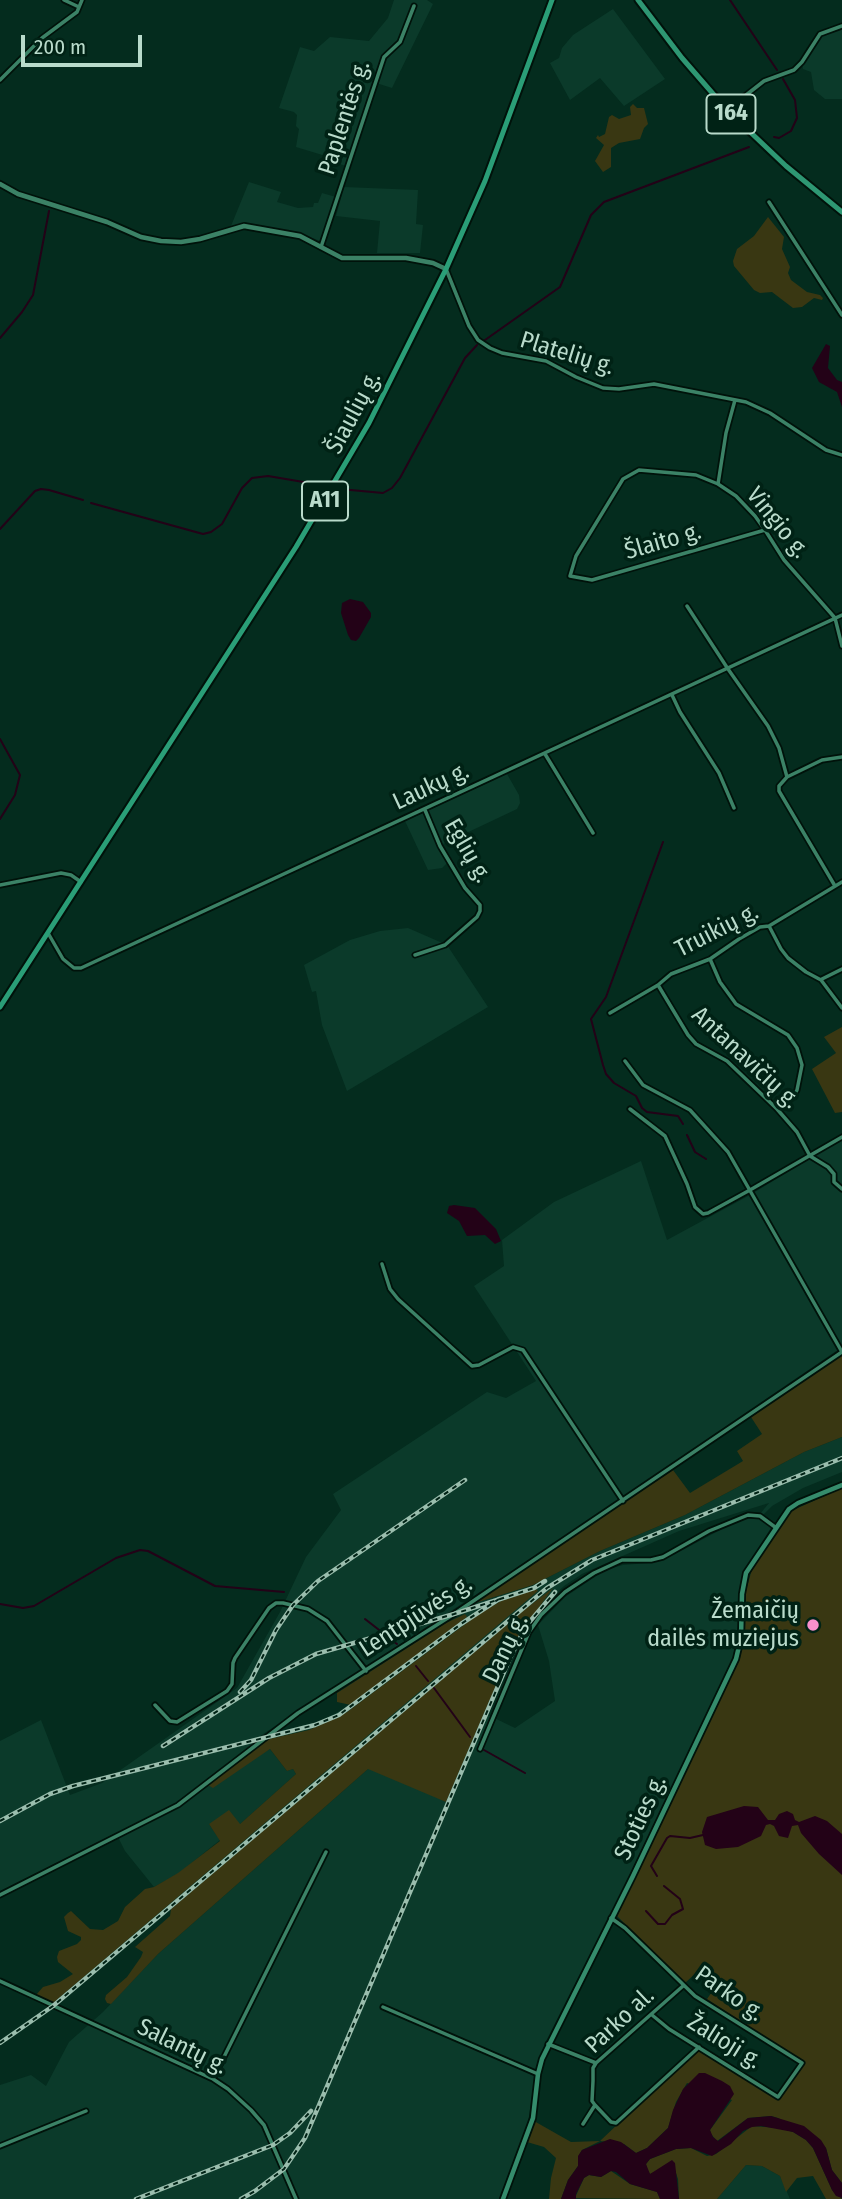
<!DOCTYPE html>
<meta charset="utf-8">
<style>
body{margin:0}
#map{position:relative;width:842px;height:2199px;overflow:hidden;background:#042c1e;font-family:"Fira Sans Condensed",sans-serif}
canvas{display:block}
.scale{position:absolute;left:21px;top:35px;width:121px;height:32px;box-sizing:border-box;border:4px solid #b9dbcb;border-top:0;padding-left:9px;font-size:21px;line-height:24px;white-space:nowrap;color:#b9dbcb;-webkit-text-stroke:5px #002215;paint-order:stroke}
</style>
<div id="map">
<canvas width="842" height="2199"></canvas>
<div class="scale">200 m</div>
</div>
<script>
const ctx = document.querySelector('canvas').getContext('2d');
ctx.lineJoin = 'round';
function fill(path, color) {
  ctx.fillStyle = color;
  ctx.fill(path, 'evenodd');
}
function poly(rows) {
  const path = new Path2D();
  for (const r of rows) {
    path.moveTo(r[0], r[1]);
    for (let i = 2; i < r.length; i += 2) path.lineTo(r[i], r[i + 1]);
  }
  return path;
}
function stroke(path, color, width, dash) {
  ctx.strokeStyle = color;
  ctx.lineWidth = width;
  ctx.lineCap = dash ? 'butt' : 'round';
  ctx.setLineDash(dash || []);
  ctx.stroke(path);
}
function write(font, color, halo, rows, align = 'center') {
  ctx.font = font + ' "Fira Sans Condensed",sans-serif';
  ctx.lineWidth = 7;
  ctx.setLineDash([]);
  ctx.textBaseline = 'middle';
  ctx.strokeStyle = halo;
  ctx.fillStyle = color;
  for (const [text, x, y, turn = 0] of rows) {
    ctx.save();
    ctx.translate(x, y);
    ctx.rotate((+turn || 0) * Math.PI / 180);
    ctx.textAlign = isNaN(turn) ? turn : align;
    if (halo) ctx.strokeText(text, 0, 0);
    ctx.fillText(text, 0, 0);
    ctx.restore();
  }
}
fill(poly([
 [394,0,427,0,433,4,392,88,373,82,346,166,334,162,329,157,296,147,299,129,296,126,297,115,294,112,279,108,300,47,314,51,330,37,369,41,388,18],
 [613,9,665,79,624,106,600,78,570,100,550,63,559,58,562,48,573,35],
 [842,24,842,99,825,99,814,90,811,72,803,69,801,59,818,33,827,28],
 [249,182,281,192,277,202,298,208,313,207,314,203,318,203,322,193,336,197,320,241,297,232,247,224,231,226],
 [344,187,418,190,416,224,423,225,420,253,377,253,380,221,336,216],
 [507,774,519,795,520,803,517,809,443,844,450,860,442,868,428,870,405,821],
 [408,928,447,945,488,1007,347,1091,322,1025,316,991,312,992,304,965,350,940,380,931],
 [842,1139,842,1347,570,1533,260,1736,264,1742,208,1785,270,1749,287,1771,293,1769,296,1774,239,1825,209,1824,220,1840,178,1874,154,1887,125,1851,116,1833,0,1891,0,1741,41,1720,70,1795,102,1783,237,1688,280,1612,306,1557,341,1510,333,1494,487,1392,506,1398,536,1381,474,1286,504,1266,502,1240,554,1202,641,1161,667,1240,750,1195],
 [842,1437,842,1472,803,1488,772,1506,763,1515,760,1514,769,1503,679,1531,582,1574,564,1586,548,1601,520,1640,488,1715,515,1728,555,1701,549,1661,538,1625,565,1597,605,1570,623,1565,648,1563,675,1554,737,1521,756,1517,772,1526,744,1572,736,1644,731,1664,618,1899,545,2043,536,2068,528,2123,499,2199,0,2199,0,2085,31,2075,46,2086,69,2042,103,2012,158,1954,368,1769,502,1669,524,1626,543,1600,512,1619,57,2005,53,2003,537,1591,491,1606,480,1613,347,1712,309,1730,269,1739,277,1732,321,1721,351,1705,417,1654,465,1614,455,1617,472,1604,533,1585,600,1551,685,1515,804,1452],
 [746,2165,762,2166,780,2176,790,2199,717,2199]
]), '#0b3a2a');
fill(poly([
 [633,104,637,108,644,108,648,124,644,128,640,139,619,143,611,148,611,167,603,172,595,161,604,145,596,138,598,135,599,137,605,134,609,117,612,115,619,119,631,115,630,107],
 [768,217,784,237,782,249,790,267,788,273,791,280,807,292,820,295,823,298,822,300,814,298,802,307,793,308,772,292,760,293,754,290,734,266,733,261,737,249,754,236],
 [842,1027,842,1112,835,1113,812,1069,836,1053,824,1037],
 [842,1355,842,1437,804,1452,685,1515,600,1551,533,1585,472,1604,673,1470,690,1493,743,1461,737,1451,762,1434,751,1417],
 [842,1488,842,2183,832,2170,826,2148,778,2118,771,2116,748,2118,717,2141,711,2134,710,2130,732,2100,687,2083,676,2102,668,2128,647,2148,636,2153,624,2144,600,2141,582,2150,579,2155,578,2166,568,2180,561,2199,549,2199,551,2178,556,2158,544,2147,527,2142,534,2121,571,2142,600,2141,699,2047,778,2098,803,2062,707,1999,714,1989,698,1971,685,1983,617,1916,740,1658,745,1633,746,1591,752,1569,789,1512],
 [553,1588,516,1639,446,1802,368,1769,158,1954,111,2004,107,2003,105,1999,106,1995,127,1977,141,1957,143,1952,135,1947,170,1916,171,1909,512,1619],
 [536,1589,538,1591,53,2003,36,1995,43,1987,60,1982,73,1974,58,1962,57,1957,59,1951,77,1944,81,1940,81,1937,68,1931,64,1917,68,1913,71,1911,90,1929,103,1930,118,1921,125,1907,145,1889,154,1887,178,1873,220,1841,209,1824,229,1810,240,1824,296,1774,293,1769,287,1771,270,1749,213,1788,208,1785,269,1739,309,1730,347,1712,480,1613,501,1601],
 [465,1614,467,1617,351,1705,337,1702,337,1693,446,1623],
 [752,2126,779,2128,793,2132,806,2140,813,2148,832,2190,842,2199,826,2199,813,2176,797,2178,786,2192,780,2176,762,2166,746,2165,717,2199,679,2199,678,2179,672,2161,655,2172,650,2174,647,2170,646,2164,650,2159,676,2149,691,2148,707,2156,716,2154],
 [611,2171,630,2184,657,2192,660,2199,575,2198,584,2178,589,2175,601,2177]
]), '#393712');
fill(poly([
 [826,344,830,346,828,368,837,380,842,382,842,407,837,392,819,382,812,368],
 [350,599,363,602,371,613,371,617,359,638,356,641,351,640,348,635,341,613,342,603],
 [454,1205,475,1208,496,1229,501,1241,495,1244,485,1235,467,1236,459,1221,447,1213,449,1206],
 [744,1806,758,1807,768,1820,775,1820,779,1814,787,1811,793,1814,795,1820,799,1822,815,1816,827,1821,842,1834,842,1875,819,1854,801,1833,798,1825,792,1826,788,1838,779,1836,774,1826,770,1824,766,1825,761,1836,738,1847,716,1849,705,1845,702,1832,707,1817],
 [699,2073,705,2073,722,2081,730,2086,734,2094,710,2130,713,2137,718,2141,748,2118,771,2116,804,2126,821,2140,826,2148,832,2170,842,2183,842,2198,836,2196,832,2190,813,2148,806,2140,793,2132,761,2126,752,2127,743,2131,731,2144,712,2156,691,2148,676,2149,650,2159,646,2164,650,2174,672,2160,675,2163,679,2199,660,2199,657,2192,630,2184,616,2172,611,2171,601,2177,589,2175,584,2178,576,2194,576,2199,561,2199,568,2180,578,2166,578,2156,582,2150,610,2139,621,2142,636,2153,647,2148,668,2128,673,2110,683,2089]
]), '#230217');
stroke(poly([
 [730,0,777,70],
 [774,137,779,138,791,131,797,118,795,100,783,79],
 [0,338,22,312,33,295,49,211],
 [485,340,560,287,591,215,604,202,749,147],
 [340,489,383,493,392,488,400,478,465,358,477,345],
 [91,503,203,534,211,532,222,524,242,488,252,478,268,476,327,486],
 [0,529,35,491,41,489,49,490,83,500],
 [0,739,20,775,15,795,0,819],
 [663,842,606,997,591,1019,603,1065,606,1074,614,1083,636,1096,642,1108,647,1112,678,1116,683,1124],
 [687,1135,695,1152,706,1159],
 [0,1604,23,1608,34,1606,116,1558,140,1550,148,1551,215,1586,284,1592],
 [365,1619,383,1633],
 [389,1638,397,1644],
 [416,1666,428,1681],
 [434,1688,470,1737],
 [484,1750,525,1773],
 [657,1876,651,1866,667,1838,670,1836,690,1838,703,1835],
 [646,1911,658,1924,665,1924,672,1915,683,1909,680,1899,664,1886]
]), '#230217', 2);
const minor = poly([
 [64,0,79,7],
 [0,80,42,38,77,12,82,0],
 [727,110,764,81,794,70,802,62,820,34,842,26],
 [769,202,842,315],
 [321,247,384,57,400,42,414,6],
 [446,269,469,326,478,340,490,348,502,353,546,361,576,377,603,388,619,389,654,384,746,402,770,413,826,450,842,455],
 [718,484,726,433,735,400],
 [765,530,592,580,570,576,576,556,623,479,639,470,696,475,718,484,736,496,755,516,765,530,784,560,835,618,842,646],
 [687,606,728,669,768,726,779,748,787,777],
 [672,695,680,712,719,773,734,808],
 [545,754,593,833],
 [0,885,61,873,71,875,81,882],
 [835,886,779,791,779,786,787,777,822,760,842,757],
 [769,926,781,949,788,958,806,972,821,980,842,1008],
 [48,933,63,959,74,968,81,968,842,615],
 [415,955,445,945,477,917,480,911,480,905,465,888,440,846,425,810],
 [710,959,720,982,736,1004,788,1035,797,1048,802,1065,797,1090,794,1096,777,1109],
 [822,979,842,969],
 [658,985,688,1035,696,1044,727,1061,777,1109,797,1132,810,1156,828,1167,834,1174,834,1182,842,1189],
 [610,1013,658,985,671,974,710,959,739,939,760,927,769,926,842,882],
 [625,1061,643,1085,690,1110,728,1152,842,1352],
 [630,1109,665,1136,687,1184,695,1207,703,1214,708,1213,750,1190,842,1137],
 [382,1264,390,1289,398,1299,472,1366,479,1365,513,1347,523,1350,623,1501],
 [155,1705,170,1721,177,1722,227,1691,232,1684,233,1663,235,1658,269,1608,276,1603,283,1603,308,1609,327,1621,366,1671],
 [480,1749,529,1632,541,1615,565,1592,594,1573,622,1560,651,1560,663,1557,709,1531,748,1515,760,1516,775,1527],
 [0,1895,178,1805,298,1713,454,1614,842,1352],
 [611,1918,625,1928,695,1996,802,2063,778,2097,669,2029,652,2015],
 [0,1981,213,2079,228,2089,251,2110,264,2125,296,2199],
 [383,2007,538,2074],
 [548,2044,596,2063],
 [213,2079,326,1852],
 [595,2105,611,2122,616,2123,699,2047],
 [583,2124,595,2105,592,2101,593,2081,593,2068,596,2063,683,1986],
 [0,2146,86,2111]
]);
const tertiary = poly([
 [0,184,18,194,107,222,141,237,161,241,181,242,200,239,244,226,300,236,342,258,406,258,433,263,446,269]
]);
const secondary = poly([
 [503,2199,533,2118,538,2074,542,2059,633,1876,736,1659,741,1638,742,1594,746,1573,789,1509,798,1503,842,1485]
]);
const primary = poly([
 [638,0,682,58,727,110,786,166,842,212]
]);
const trunk = poly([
 [0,1007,296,547,369,423,446,269,485,181,552,0]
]);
stroke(minor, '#00120a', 7);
stroke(tertiary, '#00120a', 8);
stroke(secondary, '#00120a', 8);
stroke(primary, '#00120a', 9);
stroke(trunk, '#00120a', 9);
stroke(minor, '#3b8266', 3.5);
stroke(tertiary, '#3b8266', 4.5);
stroke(secondary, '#358c6c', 4.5);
stroke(primary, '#2e9773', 5);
stroke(trunk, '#2a9e77', 5);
const rail = poly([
 [240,1692,251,1680,276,1630,293,1605,318,1581,465,1480],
 [163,1746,269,1678,316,1654,454,1614,534,1588,545,1581],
 [0,1821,50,1794,73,1786,315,1725,339,1715,461,1624,499,1599],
 [0,2043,53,2006,547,1588,592,1560,842,1458],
 [136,2199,273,2145,290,2133,311,2111],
 [241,2199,255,2191,284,2169,305,2138,510,1658,526,1626,555,1592]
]);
stroke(rail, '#9abdad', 4.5);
stroke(rail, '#002215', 2, [5]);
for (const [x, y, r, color] of [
 [813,1625,7,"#f890cc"]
]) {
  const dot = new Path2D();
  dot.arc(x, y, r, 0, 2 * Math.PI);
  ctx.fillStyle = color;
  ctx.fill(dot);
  stroke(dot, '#002215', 2.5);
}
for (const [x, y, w] of [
 [731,114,49],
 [325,501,46]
]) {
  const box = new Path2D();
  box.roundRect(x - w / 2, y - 19.5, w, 39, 5);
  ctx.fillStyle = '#002215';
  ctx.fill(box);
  stroke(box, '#b9dbcb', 2);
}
write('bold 23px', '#b9dbcb', null, [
 ["164",731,114],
 ["A11",325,501]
]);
write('24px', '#b9dbcb', '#002215', [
 ["Paplentės g.",345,118,-72],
 ["Platelių g.",567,354,17],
 ["Šiaulių g.",354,413,-62],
 ["Vingio g.",777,523,51],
 ["Šlaito g.",663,542,-16],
 ["Laukų g.",431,787,-25],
 ["Eglių g.",467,851,60],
 ["Truikių g.",717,931,-27],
 ["Antanavičių g.",745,1058,43],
 ["Lentpjūvės g.",416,1617,-33],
 ["Danų g.",506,1649,-64],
 ["Stoties g.",641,1818,-65],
 ["Parko g.",729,1994,35],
 ["Parko al.",620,2021,-43],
 ["Žalioji g.",724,2042,32],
 ["Salantų g.",182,2047,26]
]);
write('24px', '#b9dbcb', '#002215', [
 ["Žemaičių",799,1611],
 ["dailės muziejus",799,1639]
], 'right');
</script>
